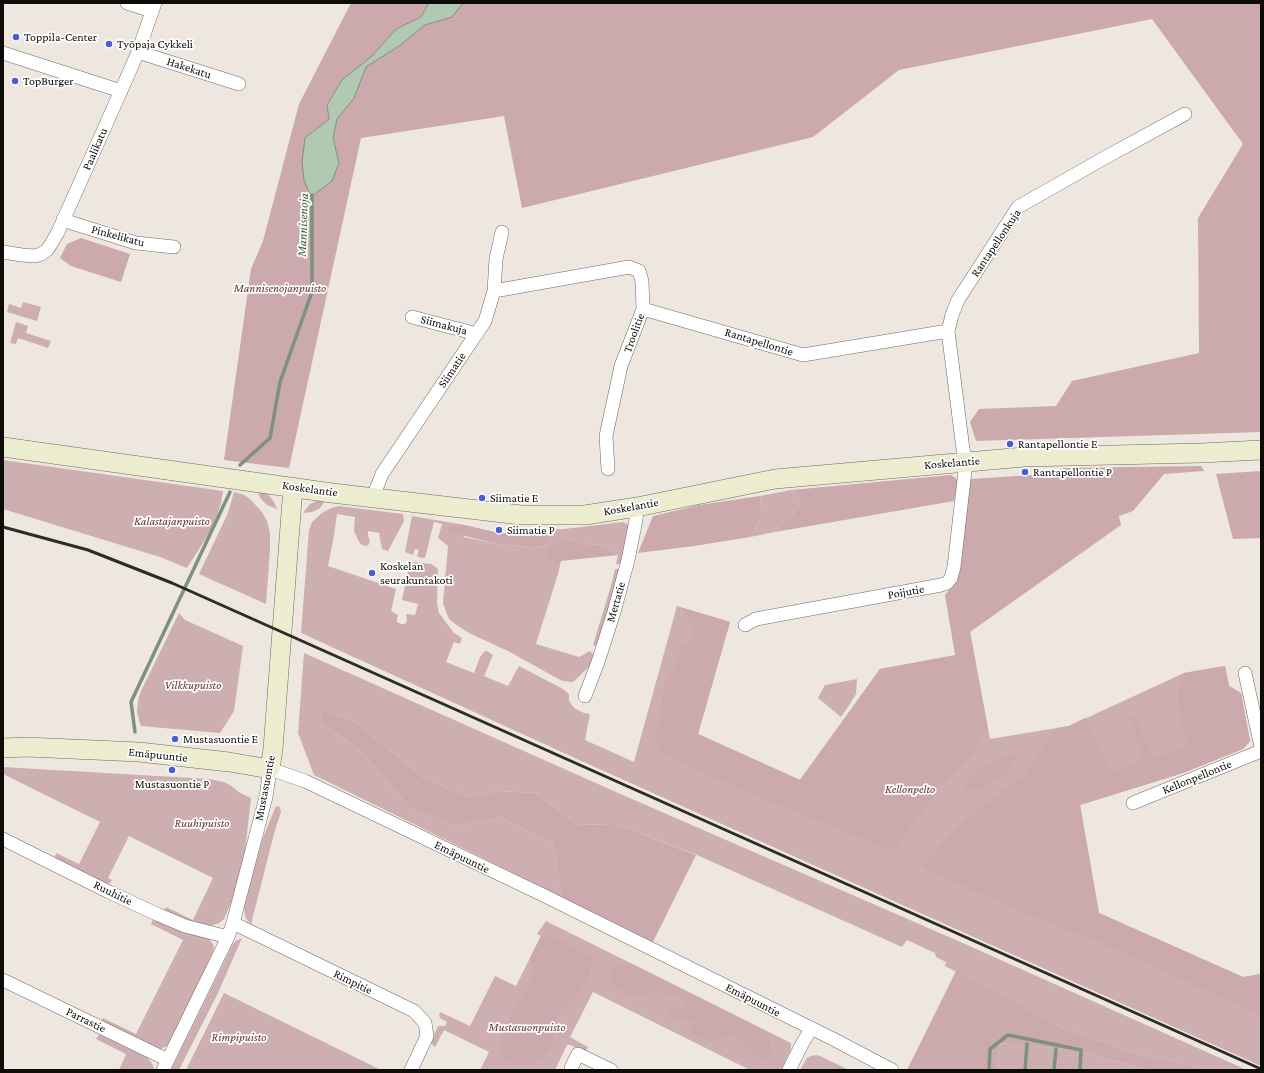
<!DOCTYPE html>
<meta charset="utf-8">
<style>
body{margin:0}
#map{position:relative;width:1264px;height:1073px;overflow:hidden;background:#ede7df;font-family:"Crimson Pro",serif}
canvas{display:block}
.frame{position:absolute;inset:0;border:4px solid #0d0c09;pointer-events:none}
</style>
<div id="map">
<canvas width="1264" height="1073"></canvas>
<div class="frame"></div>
</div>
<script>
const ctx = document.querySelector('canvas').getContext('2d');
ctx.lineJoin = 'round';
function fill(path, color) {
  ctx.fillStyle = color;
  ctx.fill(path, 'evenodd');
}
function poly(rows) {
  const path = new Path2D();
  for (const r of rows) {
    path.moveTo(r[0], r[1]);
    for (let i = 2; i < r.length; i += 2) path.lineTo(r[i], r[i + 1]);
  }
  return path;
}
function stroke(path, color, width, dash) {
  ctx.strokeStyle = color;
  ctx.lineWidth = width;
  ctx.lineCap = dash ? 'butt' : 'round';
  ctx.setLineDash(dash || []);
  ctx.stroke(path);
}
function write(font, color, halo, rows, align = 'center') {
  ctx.font = font + ' "Crimson Pro",serif';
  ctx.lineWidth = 3.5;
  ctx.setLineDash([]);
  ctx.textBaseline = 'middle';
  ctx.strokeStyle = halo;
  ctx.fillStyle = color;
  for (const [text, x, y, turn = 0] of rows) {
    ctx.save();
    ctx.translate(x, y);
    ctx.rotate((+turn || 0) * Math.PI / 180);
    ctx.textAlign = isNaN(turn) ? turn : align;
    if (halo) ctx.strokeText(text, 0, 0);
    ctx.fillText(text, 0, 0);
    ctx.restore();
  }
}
fill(poly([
 [23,302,41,307,37,321,7,312,9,304,21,308],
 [16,322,28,326,26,333,51,341,48,348,18,338,16,344,10,343],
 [3,460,223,491,221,504,216,518,208,535,187,568,160,557,3,509],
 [257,489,268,494,274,502,277,509,267,505,260,498],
 [791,490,795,492,801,502,795,512,776,530,775,532,750,537,762,514,760,496],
 [234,492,244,495,250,499,262,512,267,521,270,533,270,549,266,604,199,574,228,513],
 [321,499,327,499,319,509,312,512,303,513,310,504],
 [339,506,403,514,404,521,388,551,382,549,379,533,368,531,368,536,370,541,368,546,362,545,359,542,354,531,355,517,337,514,333,541,328,566,396,589,391,611,398,615,397,618,397,622,401,624,405,624,407,621,406,614,415,615,418,604,402,600,410,563,415,562,421,563,431,564,436,567,438,569,437,603,439,613,454,633,462,638,460,644,454,642,446,662,474,673,480,657,484,652,487,651,493,655,484,676,508,686,519,666,563,689,569,694,569,701,574,708,584,713,590,714,585,740,634,762,677,606,730,622,698,734,800,780,880,669,955,656,970,632,990,739,1069,726,1184,673,1225,666,1229,686,1241,693,1250,741,1243,749,1183,773,1080,805,1099,913,1243,977,1261,974,1261,1066,577,759,301,633,309,530,312,522,322,513,331,508],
 [412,516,465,525,456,525,464,537,497,544,534,547,543,546,547,535,543,530,564,529,623,522,629,525,621,564,616,564,618,555,599,545,586,544,568,539,561,561,558,574,536,644,579,657,590,651,595,656,590,666,573,682,562,681,510,652,469,633,458,626,449,619,446,612,443,603,448,546,438,538,442,524,434,522,425,558,418,557,417,556,419,550,415,549,413,555,405,552],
 [615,569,619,569,621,572,597,646,596,646,593,645,611,586],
 [179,613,185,620,243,646,234,711,220,733,141,726,139,720,137,711,138,701,140,693],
 [304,653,616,792,965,944,1247,1070,1201,1070,1189,1065,1137,1054,1063,1028,945,966,946,962,936,957,935,953,907,940,902,947,697,855,616,824,578,825,536,793,498,791,470,797,422,777,358,724,322,709,322,723,360,750,411,809,457,826,500,817,553,843,562,897,314,775,298,733],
 [857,679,856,694,850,704,841,717,818,698,825,685],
 [3,767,209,779,224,782,230,785,240,793,251,798,245,852,232,901,224,919,219,923,210,926,198,925,164,912,166,907,193,920,213,878,129,836,108,878,112,880,110,883,107,885,55,860,55,856,56,853,79,864,100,822,3,774],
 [276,806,280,807,281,812,275,830,251,924,247,920,245,916,244,907,262,840],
 [153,919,208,938,213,944,214,948,209,962,168,1045,159,1050,101,1023,103,1018,136,1034,183,940,151,924],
 [546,921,789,1042,791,1043,791,1049,781,1070,750,1070,593,992,570,1037,588,1047,585,1052,570,1045,567,1045,555,1070,480,1070,489,1052,444,1030,435,1047,432,1044,431,1042,438,1026,445,1026,447,1022,440,1018,439,1015,440,1012,470,1026,495,976,516,986,541,936,537,934],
 [242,938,218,993,179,1070,171,1070,233,944,236,941],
 [224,993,381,1070,186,1070],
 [99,1035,101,1035,148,1058,153,1065,154,1070,119,1070,126,1054,96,1039],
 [999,1043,1076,1050,1149,1070,997,1070],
 [816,1055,820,1056,849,1070,800,1070,807,1058,811,1056]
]), '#cdafb1');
fill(poly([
 [351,3,429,3,421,17,396,29,372,56,342,80,327,105,329,119,305,138,339,163,333,138,337,119,354,98,366,67,399,46,425,25,452,17,463,3,1261,3,1261,432,976,441,970,422,979,409,1056,406,1072,381,1199,353,1198,218,1243,144,1152,19,899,70,813,137,522,208,504,116,361,138,289,468,224,460,251,269,263,241,299,104],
 [81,238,130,254,121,282,71,266,60,258,67,244],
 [1201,466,1204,471,1164,474,1133,511,1119,516,1121,525,970,632,988,730,977,739,974,754,944,781,896,847,889,850,700,772,660,750,656,741,665,681,673,670,681,646,691,642,695,634,683,608,730,622,698,734,800,780,880,669,955,655,945,595,956,582,971,479,1047,474,1065,468],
 [1261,471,1261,538,1233,539,1216,474],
 [951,475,958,480,954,501,775,532,776,530,795,512,801,502,795,492,791,490],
 [760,496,762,514,750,537,694,546,638,553,653,516,699,505],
 [456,525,465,525,499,533,517,534,543,530,547,535,547,542,543,546,534,547,497,544,449,532,448,530,449,528],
 [568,539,586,544,599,545,618,555,561,561,556,564,549,559,546,554,548,549],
 [1225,666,1229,686,1241,693,1250,741,1243,749,1183,773,1080,805,1099,913,1243,977,1261,974,1261,1015,1095,940,1058,927,921,867,965,820,1023,776,1056,728,1069,726,1085,718,1110,772,1144,760,1130,717,1135,717,1153,758,1187,745,1178,704,1178,689,1184,673],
 [322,709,358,724,422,777,470,797,498,791,536,793,578,825,616,824,696,855,653,942,562,897,553,843,500,817,457,826,411,809,360,750,322,723],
 [1011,753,1017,756,1006,775,978,790,962,791,967,780,987,764],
 [541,936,559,939,569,946,583,952,592,958,589,979,577,995,556,1015,554,1029,550,1048,540,1060,529,1064,509,1062,504,1059,501,1049,502,1035,518,1002,529,988,533,965,530,958],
 [630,963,760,1028,769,1038,772,1054,768,1059,762,1059,751,1052,736,1035,708,1041,689,1031,689,1027,695,1025,692,1021,684,1018,669,1017,668,1014,676,1008,686,1005,684,997,653,991,637,996,624,993,613,985,609,975,610,968,617,965],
 [956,971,1063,1028,1137,1054,1189,1065,1201,1070,1149,1070,1076,1050,999,1043,997,1070,907,1070]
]), '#cba9ac');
const water = poly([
 [429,3,463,3,452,17,425,25,399,46,366,67,354,98,337,119,333,138,339,163,332,181,311,197,304,180,302,162,305,138,329,119,327,105,342,80,372,56,396,29,421,17,429,3]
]);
fill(water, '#b1c8b1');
stroke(water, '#80907f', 1);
stroke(poly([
 [240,465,270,438,280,382,312,292,312,195],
 [135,732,131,702,230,492],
 [989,1070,990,1049,1008,1035,1081,1050,1080,1070],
 [1025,1070,1027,1044],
 [1054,1070,1056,1049]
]), '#80907f', 3.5);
const street = poly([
 [127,3,152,11],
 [138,52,239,84],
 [3,53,121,91],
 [63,219,72,223,136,243,174,247],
 [3,252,22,255,35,256,41,254,47,250,51,244,58,232,128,75,138,52,155,3],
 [494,291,629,267,639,271,642,281,643,309,621,366,606,436,608,469],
 [643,309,803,355,948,331],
 [412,317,477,334],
 [373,497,382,474,485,321,494,291,496,259,502,232],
 [745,625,756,619,941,585,947,583,951,578,954,567,966,462,963,449,948,331,952,315,958,300,1018,207,1106,157,1185,114],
 [1245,673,1261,747],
 [585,696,598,662,614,612,628,560,636,520,637,507],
 [1133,803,1261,751],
 [3,839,109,892,159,915,185,926,228,937],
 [233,923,414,1011,425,1023,427,1036,411,1070],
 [3,980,168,1060],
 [571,1068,578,1054,611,1070],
 [163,1070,228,937,233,923,266,797,270,769,305,781,545,896,833,1039,892,1070],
 [789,1070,802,1044,811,1029]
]);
const secondary = poly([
 [3,447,332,493,521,515,585,515,637,507,775,479,1024,457,1201,453,1261,450],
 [3,748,27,747,139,752,229,762,270,769,273,749,293,487]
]);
stroke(street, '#6f6a62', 14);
stroke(secondary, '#6f6a62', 20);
stroke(street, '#fff', 13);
stroke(secondary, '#ebedce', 19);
stroke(poly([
 [3,527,88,550,172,583,1261,1069]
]), '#2d2b28', 3);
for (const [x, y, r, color] of [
 [16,37,4,"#4a5ed3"],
 [109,44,4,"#4a5ed3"],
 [15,81,4,"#4a5ed3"],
 [1010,444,4,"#4a5ed3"],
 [1025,472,4,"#4a5ed3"],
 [482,498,4,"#4a5ed3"],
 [499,530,4,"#4a5ed3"],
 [372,573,4,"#4a5ed3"],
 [175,739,4,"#4a5ed3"],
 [172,770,4,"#4a5ed3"]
]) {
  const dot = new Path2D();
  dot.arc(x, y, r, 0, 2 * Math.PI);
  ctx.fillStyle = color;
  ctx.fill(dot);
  stroke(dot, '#fff', 1.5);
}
write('12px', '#0d0c09', '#fff', [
 ["Toppila-Center",24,37],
 ["Työpaja Cykkeli",117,44],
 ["TopBurger",23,81],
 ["Rantapellontie E",1018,444],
 ["Rantapellontie P",1033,472],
 ["Siimatie E",490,498],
 ["Siimatie P",507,530],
 ["Koskelan",380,566],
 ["seurakuntakoti",380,580],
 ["Mustasuontie E",183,739],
 ["Mustasuontie P",172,784,"center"]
], 'left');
write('12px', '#0d0c09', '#fff', [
 ["Hakekatu",189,68,18],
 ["Paalikatu",95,149,-66],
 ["Pinkelikatu",118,236,15],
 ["Rantapellonkuja",996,243,-56],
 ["Siimakuja",444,325,15],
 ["Troolitie",634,333,-70],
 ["Rantapellontie",759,342,17],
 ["Siimatie",452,370,-56],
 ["Koskelantie",952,463,-5],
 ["Koskelantie",310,489,8],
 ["Koskelantie",631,507,-10],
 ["Poijutie",906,592,-10],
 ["Mertatie",616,602,-74],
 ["Emäpuuntie",158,755,6],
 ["Kellonpellontie",1197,777,-22],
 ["Mustasuontie",265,788,-79],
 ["Emäpuuntie",462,857,26],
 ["Ruuhitie",113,893,26],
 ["Rimpitie",353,982,26],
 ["Emäpuuntie",753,1000,27],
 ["Parrastie",86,1020,26]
]);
write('italic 12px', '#613138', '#fff', [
 ["Mannisenojanpuisto",280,288],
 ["Kalastajanpuisto",172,521],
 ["Vilkkupuisto",193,685],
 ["Kellonpelto",910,789],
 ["Ruuhipuisto",202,823],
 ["Mustasuonpuisto",527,1027],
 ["Rimpipuisto",239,1037]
]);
write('italic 13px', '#385d3a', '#fff', [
 ["Mannisenoja",303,225,-88]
]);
</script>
